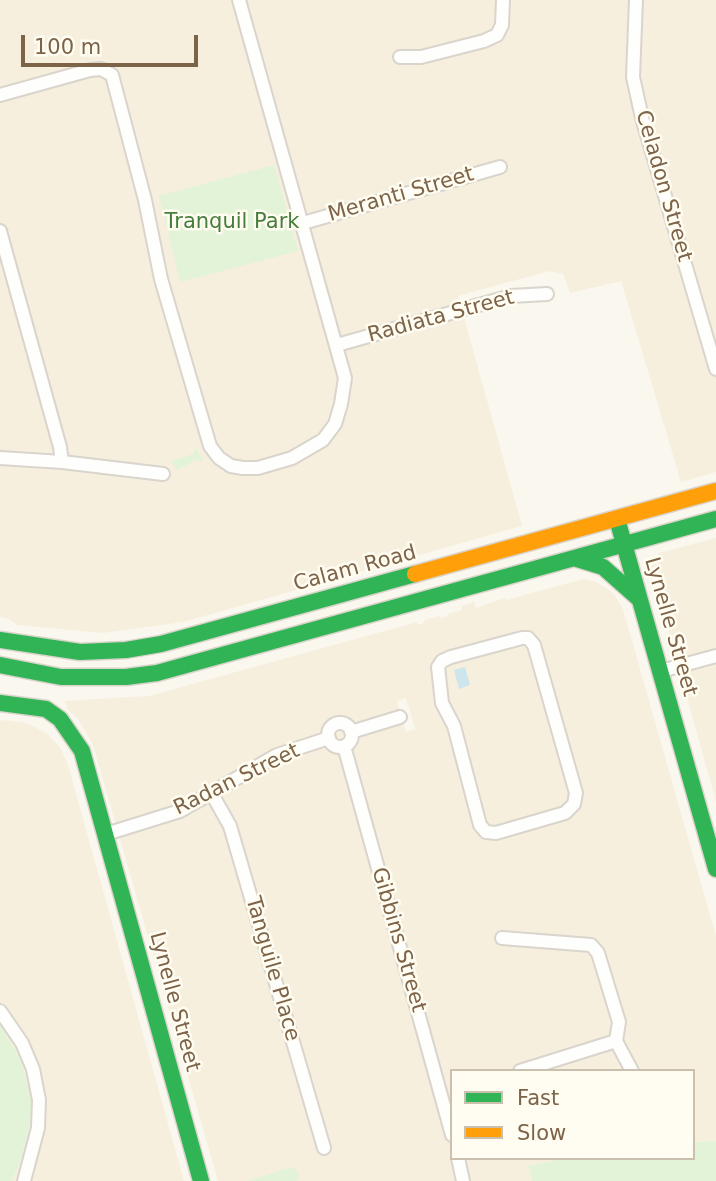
<!DOCTYPE html>
<style>
body{margin:0}
#map{position:relative;width:716px;height:1181px;overflow:hidden;background:#faf7ee;font-family:"DejaVu Sans",sans-serif}
canvas{display:block}
.legend{position:absolute;left:450px;top:1069px;width:245px;height:91px;box-sizing:border-box;background:#fffcf1;border:2px solid #cbbfad;margin:0;padding:9px 12px;list-style:none;font-size:21px;color:#7d6348}
.legend li{display:flex;align-items:center;gap:14px;height:35px}
.legend b{width:35px;border:2px solid #cbbfad}
.scale{position:absolute;left:21px;top:35px;width:177px;height:32px;box-sizing:border-box;border:4px solid #7d6348;border-top:0;padding-left:9px;font-size:21px;line-height:24px;white-space:nowrap;color:#7d6348;-webkit-text-stroke:5px #fffcf1;paint-order:stroke}
</style>
<div id="map">
<canvas width="716" height="1181"></canvas>
<ul class="legend">
<li><b style="height:9px;background:#30b455"></b>Fast</li>
<li><b style="height:9px;background:#ff9f0a"></b>Slow</li>
</ul>
<div class="scale">100 m</div>
</div>
<script>
const ctx = document.querySelector('canvas').getContext('2d');
ctx.lineJoin = 'round';
function fill(path, color) {
  ctx.fillStyle = color;
  ctx.fill(path, 'evenodd');
}
function poly(rows) {
  const path = new Path2D();
  for (const r of rows) {
    if (r.length === 3) {
      path.moveTo(r[0] + r[2], r[1]);
      path.arc(r[0], r[1], r[2], 0, 2 * Math.PI);
      continue;
    }
    path.moveTo(r[0], r[1]);
    for (let i = 2; i < r.length; i += 2) path.lineTo(r[i], r[i + 1]);
  }
  return path;
}
function stroke(path, color, width, dash) {
  ctx.strokeStyle = color;
  ctx.lineWidth = width;
  ctx.lineCap = dash ? 'butt' : 'round';
  ctx.setLineDash(dash || []);
  ctx.stroke(path);
}
function write(font, color, halo, rows, align = 'center') {
  ctx.font = font + ' "DejaVu Sans",sans-serif';
  ctx.lineWidth = 5;
  ctx.setLineDash([]);
  ctx.textBaseline = 'middle';
  ctx.strokeStyle = halo;
  ctx.fillStyle = color;
  for (const [text, x, y, turn = 0] of rows) {
    ctx.save();
    ctx.translate(x, y);
    ctx.rotate((+turn || 0) * Math.PI / 180);
    ctx.textAlign = isNaN(turn) ? turn : align;
    if (halo) ctx.strokeText(text, 0, 0);
    ctx.fillText(text, 0, 0);
    ctx.restore();
  }
}
fill(poly([
 [0,0,716,0,716,472,681,482,621,281,570,293,563,274,549,271,458,296,522,526,183,622,103,633,17,625,9,619,0,617],
 [716,538,716,802,651,568,653,560,659,553],
 [583,579,594,581,604,587,614,594,623,609,716,936,716,1141,693,1142,693,1071,452,1071,452,1158,567,1158,528,1166,532,1181,297,1181,300,1175,292,1168,246,1181,218,1181,93,745,78,719,68,710,65,701,149,696,417,622,418,625,424,623,424,620,440,616,441,618,448,616,447,614,462,610,462,606,474,602,476,608,505,598,506,600],
 [406,698,415,729,406,732,397,701],
 [4,720,27,723,48,734,61,749,68,765,184,1181,12,1181,22,1158,22,1063,0,1023,0,721]
]), '#f6efde');
fill(poly([
 [274,165,298,251,180,282,159,196],
 [195,448,204,461,196,460,177,470,171,461,193,454],
 [0,1023,22,1063,33,1109,22,1158,12,1181,0,1181],
 [716,1141,716,1181,532,1181,528,1166,567,1158,693,1158,693,1142],
 [293,1167,300,1175,297,1181,246,1181]
]), '#e2f3d7');
fill(poly([
 [465,667,470,685,459,689,454,670]
]), '#cde5ec');
const street = poly([
 [636,0,633,77,642,118,716,369],
 [400,57,421,57,484,41,497,35,502,25,503,0],
 [0,95,90,70,101,69,112,75,145,200,161,279,210,446,219,458,231,466,243,468,258,468,292,458,323,440,335,424,341,404,345,378,239,0],
 [303,223,500,167],
 [0,231,60,447,62,462],
 [337,345,511,296,547,294],
 [0,458,62,462,163,474],
 [522,638,528,638,534,645,576,793,574,804,565,813,496,833,486,832,480,825,454,726,442,703,438,667,442,661,451,657,522,638],
 [661,671,716,656],
 [340,735,12],
 [351,732,400,717],
 [344,746,452,1135],
 [212,794,230,826,324,1148],
 [106,834,180,811,277,755,329,738],
 [502,938,591,945,598,953,619,1022,616,1041,520,1071],
 [0,1011,22,1043,33,1069,39,1100,38,1128,24,1181],
 [616,1041,632,1071],
 [458,1158,463,1181]
]);
const fast = poly([
 [617,519,716,869],
 [574,558,603,567,638,598],
 [0,640,80,652,126,650,161,644,415,574],
 [0,665,61,677,126,677,157,673,716,519],
 [0,703,46,709,60,719,82,751,201,1181]
]);
const slow = poly([
 [415,574,716,491]
]);
stroke(street, '#d9d4cc', 16);
stroke(fast, '#dad4cb', 19);
stroke(slow, '#dad4cb', 19);
stroke(street, '#fefefc', 12);
stroke(fast, '#30b455', 16);
stroke(slow, '#ff9f0a', 16);
write('21px', '#7d6348', '#fffcf1', [
 ["Celadon Street",663,186,74],
 ["Meranti Street",401,195,-16],
 ["Radiata Street",441,317,-15],
 ["Calam Road",355,569,-15],
 ["Lynelle Street",670,627,74],
 ["Radan Street",237,780,-26],
 ["Gibbins Street",398,940,74],
 ["Tanguile Place",272,969,74],
 ["Lynelle Street",174,1002,75]
]);
write('21px', '#467e3c', '#fffcf1', [
 ["Tranquil Park",232,223]
]);
</script>
